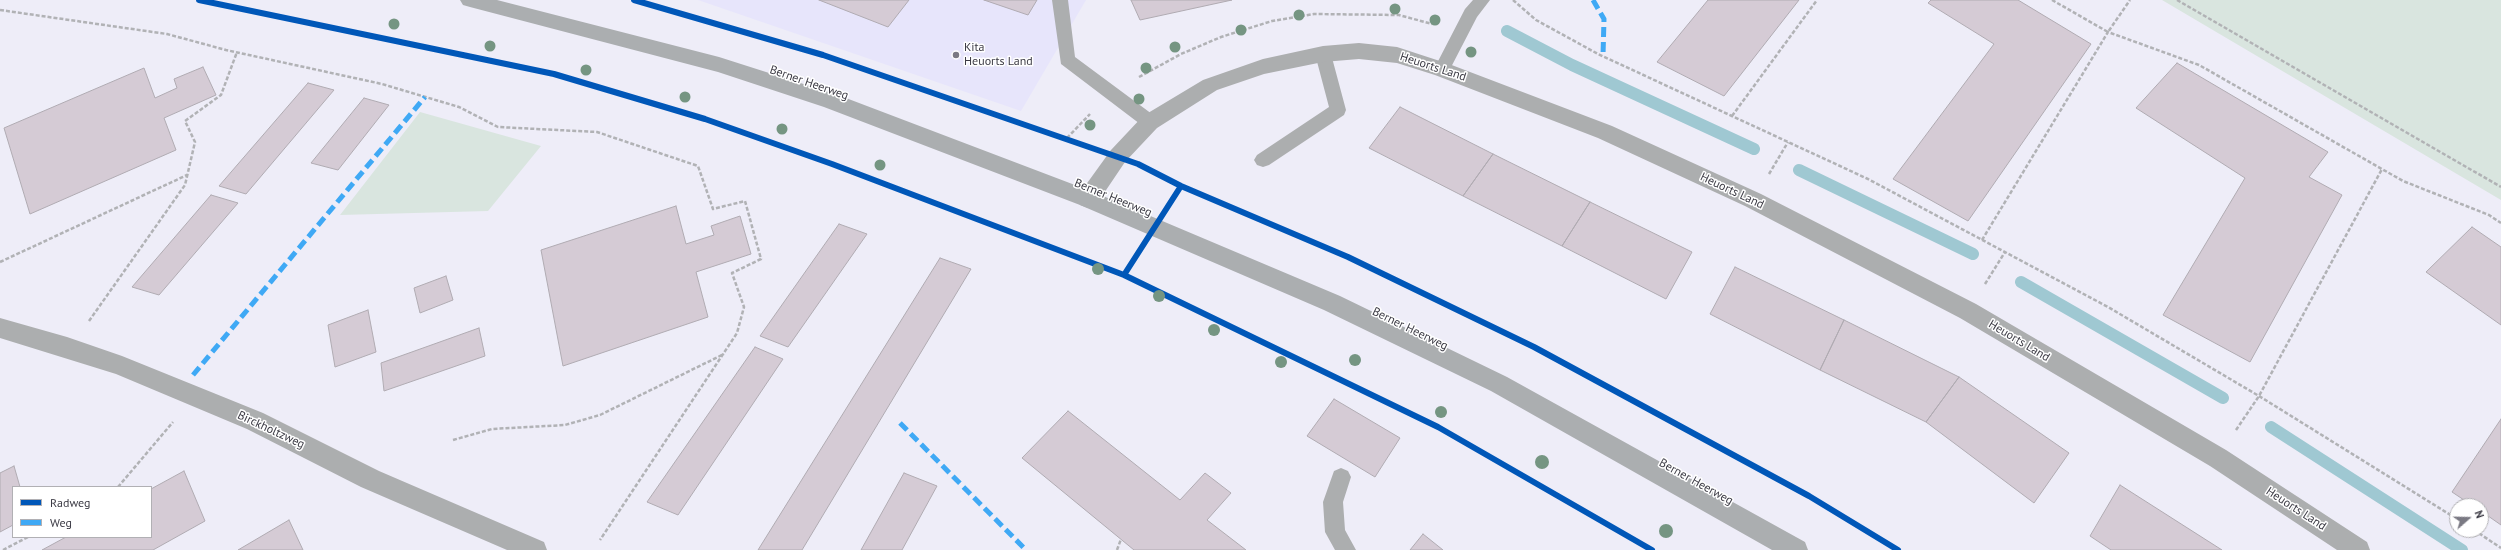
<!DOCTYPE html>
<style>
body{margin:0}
#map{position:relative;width:2501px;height:550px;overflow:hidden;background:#eeedf8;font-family:"PT Sans",sans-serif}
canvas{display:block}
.legend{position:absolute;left:12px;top:486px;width:140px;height:52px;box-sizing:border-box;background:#fff;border:1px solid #b1b0b4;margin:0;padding:5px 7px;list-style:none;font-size:12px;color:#3b3a44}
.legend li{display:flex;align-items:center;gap:8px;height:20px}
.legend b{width:20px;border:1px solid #b1b0b4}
.north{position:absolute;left:2449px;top:498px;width:40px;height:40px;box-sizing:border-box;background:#fff;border:1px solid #b1b0b4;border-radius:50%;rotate:70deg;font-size:11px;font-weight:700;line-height:16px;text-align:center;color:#3b3a44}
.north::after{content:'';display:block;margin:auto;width:14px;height:18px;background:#7a7983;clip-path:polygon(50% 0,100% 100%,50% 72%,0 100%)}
</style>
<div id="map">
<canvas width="2501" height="550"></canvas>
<ul class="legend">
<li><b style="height:5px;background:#0057b8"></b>Radweg</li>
<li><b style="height:5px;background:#3fa9f5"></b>Weg</li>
</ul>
<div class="north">N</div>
</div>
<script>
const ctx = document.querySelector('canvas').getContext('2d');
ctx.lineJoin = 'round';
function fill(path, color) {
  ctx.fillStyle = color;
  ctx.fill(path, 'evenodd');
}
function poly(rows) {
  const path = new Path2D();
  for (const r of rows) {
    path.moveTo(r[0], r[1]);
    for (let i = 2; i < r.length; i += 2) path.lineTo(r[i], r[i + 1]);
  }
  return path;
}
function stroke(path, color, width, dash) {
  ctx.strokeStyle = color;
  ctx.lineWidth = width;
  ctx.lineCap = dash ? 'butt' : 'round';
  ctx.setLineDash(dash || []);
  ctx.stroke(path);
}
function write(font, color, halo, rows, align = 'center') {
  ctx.font = font + ' "PT Sans",sans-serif';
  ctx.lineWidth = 3;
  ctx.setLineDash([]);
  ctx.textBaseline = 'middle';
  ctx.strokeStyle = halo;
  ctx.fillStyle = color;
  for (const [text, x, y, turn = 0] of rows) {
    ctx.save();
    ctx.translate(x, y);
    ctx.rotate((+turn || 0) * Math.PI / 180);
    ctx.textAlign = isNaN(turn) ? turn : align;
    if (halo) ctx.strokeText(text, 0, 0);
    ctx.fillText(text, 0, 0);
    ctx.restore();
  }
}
fill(poly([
 [698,0,1086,0,1021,111]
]), '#e7e5fb');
fill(poly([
 [2162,0,2501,0,2501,200],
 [420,112,541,146,488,211,340,215]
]), '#d9e5df');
stroke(poly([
 [1507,31,1572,65,1754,149],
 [1799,170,1973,254],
 [2021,282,2223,398],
 [2271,427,2462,550]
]), '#9fc8d2', 12);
const building = poly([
 [819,0,909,0,888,27,819,0],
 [984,0,1037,0,1028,15,984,0],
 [1131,0,1232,0,1140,20,1131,0],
 [1708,0,1799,0,1724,96,1657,62,1708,0],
 [1931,0,2018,0,2091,44,1968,221,1893,179,1994,44,1928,3,1931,0],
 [2177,63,2328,152,2309,177,2342,195,2250,362,2163,315,2245,178,2136,108,2177,63],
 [203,67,216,95,164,118,176,150,30,214,4,128,144,68,155,98,177,88,174,79,203,67],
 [308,83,334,90,246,194,219,186,308,83],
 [364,98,389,105,338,170,311,163,364,98],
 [1400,107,1493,154,1463,196,1369,148,1400,107],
 [1493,154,1590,202,1562,246,1463,196,1493,154],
 [211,195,238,203,159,295,132,287,211,195],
 [1590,202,1692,252,1666,299,1562,246,1590,202],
 [676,206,686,244,714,235,711,226,740,216,751,254,696,272,708,317,563,366,541,250,676,206],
 [839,224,867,234,788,347,760,336,839,224],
 [2472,227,2501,247,2501,325,2426,272,2472,227],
 [940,258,971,269,802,550,758,550,940,258],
 [1735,267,1844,320,1820,370,1710,314,1735,267],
 [446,276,453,300,420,313,414,288,446,276],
 [368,310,376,352,335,367,328,325,368,310],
 [1844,320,1959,377,1926,422,1820,370,1844,320],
 [479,328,485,356,384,391,381,363,479,328],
 [755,347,783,359,678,515,647,502,755,347],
 [1959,377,2069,453,2034,503,1926,422,1959,377],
 [1334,399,1400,438,1375,477,1307,436,1334,399],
 [1068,411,1180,500,1205,473,1231,493,1207,520,1246,550,1134,550,1022,458,1068,411],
 [2501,419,2501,525,2481,511,2481,506,2473,506,2452,492,2501,419],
 [14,466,20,487,13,487,13,525,0,532,0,473,14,466],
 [184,471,205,521,153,550,42,550,66,537,151,537,151,489,184,471],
 [904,473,937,486,902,550,861,550,904,473],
 [2120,485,2222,550,2111,550,2090,536,2120,485],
 [289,520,303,550,238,550,289,520],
 [1423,534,1443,550,1410,550,1423,534]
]);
fill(building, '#d5cbd5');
stroke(building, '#b0abb2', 1);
stroke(poly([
 [1513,0,1536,20,1598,54,1868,179,2108,307,2259,396,2457,519],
 [2052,0,2108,32,2130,0],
 [2177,0,2501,187],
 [0,10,167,34,226,50,382,84,459,107,498,127,597,132,698,166,713,209,745,201,761,259,732,273,744,307,737,333,600,540],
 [1139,77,1181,54,1221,37,1272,21,1314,14,1399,15,1432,24],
 [1732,116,1817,0],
 [1067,138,1090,114],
 [1769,174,1788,142],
 [1982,240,2108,32,2199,65,2403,181,2489,215,2501,223],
 [0,262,187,175],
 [1985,284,2005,252],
 [89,321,185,185,195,142,185,121,221,95,237,52],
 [2236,430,2259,396,2382,169],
 [453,440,492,429,565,425,600,415,724,354],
 [118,487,173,422],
 [2474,530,2501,548],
 [3,550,28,537],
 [1117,550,1121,539]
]), '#b1b2b5', 2.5, [4, 2]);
fill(poly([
 [1052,0,1068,0,1075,57,1156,117,1158,122,1156,127,1150,129,1144,127,1061,64,1052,0],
 [1473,0,1490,0,1477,17,1448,73,1442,75,1436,73,1434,69,1465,9,1473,0],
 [1323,48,1329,50,1331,54,1346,110,1344,115,1269,165,1263,167,1257,165,1254,160,1257,155,1329,107,1315,54,1317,50,1323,48],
 [1341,468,1348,471,1351,477,1343,502,1345,530,1356,550,1335,550,1325,532,1323,502,1334,471,1341,468]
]), '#acaeaf');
fill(poly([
 [1359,43,1397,47,1449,64,1612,126,1761,194,1976,304,2226,450,2367,542,2370,550,2337,550,2210,466,1960,318,1745,206,1598,138,1435,75,1397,63,1359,59,1323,62,1264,74,1217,90,1157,128,1125,162,1096,205,1088,208,1080,205,1077,199,1080,193,1111,150,1143,116,1203,80,1263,59,1323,46,1359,43],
 [0,318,67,337,122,356,263,413,379,471,544,542,547,550,507,550,361,487,247,429,116,374,0,338,0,318]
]), '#acaeaf');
fill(poly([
 [460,0,497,0,719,57,838,95,1096,193,1340,296,1507,377,1805,542,1808,550,1772,550,1491,391,1324,310,1080,205,824,107,718,72,470,7,463,5,460,0]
]), '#abaeb0');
stroke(poly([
 [1593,0,1604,19,1603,56],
 [193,375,425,97],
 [900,423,1026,550]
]), '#3fa9f5', 5, [10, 5]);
stroke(poly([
 [199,0,554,74,705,119,832,164,1124,275,1438,427,1652,550],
 [634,0,823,55,1138,164,1181,186,1348,257,1534,347,1809,496,1898,550],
 [1124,275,1181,186]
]), '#0057b8', 6);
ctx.fillStyle = '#759582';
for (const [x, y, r] of [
 [1395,9,5.5],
 [1299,15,5.5],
 [1435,20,5.5],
 [394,24,5.5],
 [1241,30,5.5],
 [490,46,5.5],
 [1175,47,5.5],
 [1471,52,5.5],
 [1146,68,5.5],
 [586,70,5.5],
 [685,97,5.5],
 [1139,99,5.5],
 [1090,125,5.5],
 [782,129,5.5],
 [880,165,5.5],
 [1098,269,6],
 [1159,296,6],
 [1214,330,6],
 [1355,360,6],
 [1281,362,6],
 [1441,412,6],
 [1542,462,7],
 [1666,531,7]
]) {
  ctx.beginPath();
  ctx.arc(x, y, r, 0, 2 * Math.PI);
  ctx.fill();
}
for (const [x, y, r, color] of [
 [956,55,4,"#7a7983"]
]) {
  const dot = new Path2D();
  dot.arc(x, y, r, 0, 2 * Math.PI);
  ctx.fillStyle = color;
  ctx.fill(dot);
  stroke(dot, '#fff', 1.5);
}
write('12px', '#3b3a44', '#fff', [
 ["Kita",964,48],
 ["Heuorts Land",964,62]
], 'left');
write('12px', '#3b3a44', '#fff', [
 ["Heuorts Land",1433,67,18],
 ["Berner Heerweg",809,83,19],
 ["Heuorts Land",1732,191,25],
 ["Berner Heerweg",1113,198,22],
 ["Berner Heerweg",1410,329,26],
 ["Heuorts Land",2019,341,31],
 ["Birckholtzweg",271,430,25],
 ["Berner Heerweg",1696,482,29],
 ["Heuorts Land",2296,509,33]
]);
</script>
